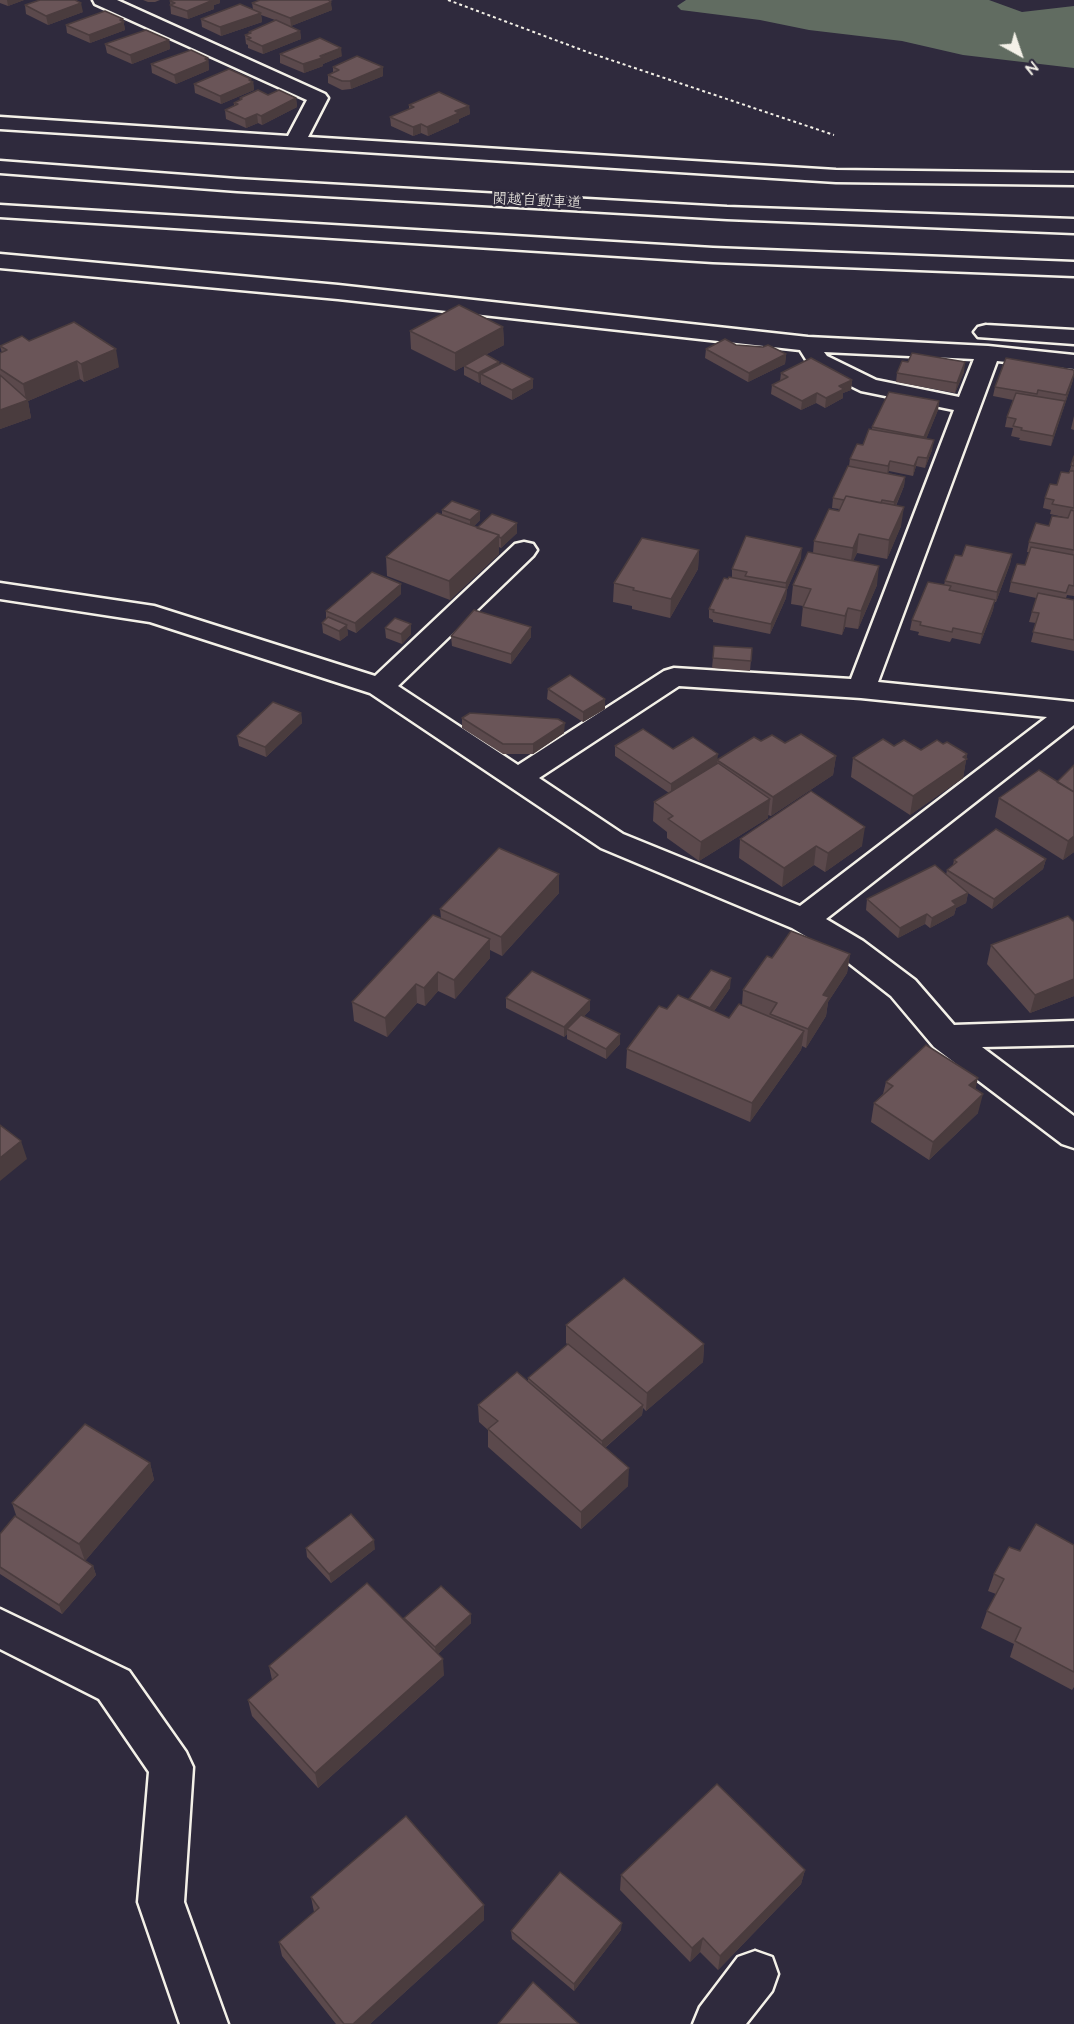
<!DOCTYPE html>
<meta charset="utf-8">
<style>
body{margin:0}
#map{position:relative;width:1074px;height:2024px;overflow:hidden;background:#2f2a3d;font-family:"Architects Daughter",sans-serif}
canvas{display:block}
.north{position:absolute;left:990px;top:24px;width:60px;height:60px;-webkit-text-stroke:4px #2f2a3d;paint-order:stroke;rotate:140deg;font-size:16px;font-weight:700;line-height:24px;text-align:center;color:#f4f1e8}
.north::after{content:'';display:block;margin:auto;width:21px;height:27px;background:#f4f1e8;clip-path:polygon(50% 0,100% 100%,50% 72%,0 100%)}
</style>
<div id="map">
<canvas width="1074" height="2024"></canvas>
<div class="north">N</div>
</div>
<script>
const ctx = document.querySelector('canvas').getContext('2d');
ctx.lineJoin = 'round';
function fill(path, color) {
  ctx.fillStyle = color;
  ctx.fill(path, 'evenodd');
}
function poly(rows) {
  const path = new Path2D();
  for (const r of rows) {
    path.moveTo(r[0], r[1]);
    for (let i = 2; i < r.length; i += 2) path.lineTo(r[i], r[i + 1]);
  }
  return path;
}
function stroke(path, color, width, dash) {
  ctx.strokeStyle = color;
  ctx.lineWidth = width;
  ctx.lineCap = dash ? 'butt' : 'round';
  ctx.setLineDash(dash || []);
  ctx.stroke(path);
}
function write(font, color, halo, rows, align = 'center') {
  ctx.font = font + ' "Architects Daughter","Klee One",sans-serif';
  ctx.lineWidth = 4.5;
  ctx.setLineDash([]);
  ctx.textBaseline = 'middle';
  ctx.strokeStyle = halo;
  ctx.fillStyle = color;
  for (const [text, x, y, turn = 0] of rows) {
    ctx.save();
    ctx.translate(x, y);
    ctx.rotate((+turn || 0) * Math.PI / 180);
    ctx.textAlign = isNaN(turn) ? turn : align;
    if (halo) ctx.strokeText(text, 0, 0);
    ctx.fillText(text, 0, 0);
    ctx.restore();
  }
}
fill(poly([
 [686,0,989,0,1022,12,1074,6,1074,68,963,55,902,41,809,30,760,20,681,10,677,6]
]), '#616c61');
const minor = poly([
 [93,0,117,0,325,94,328,98,308,137,836,170,1074,173,1074,185,836,182,0,129,0,117,288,136,307,100,95,4,93,0],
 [0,254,338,285,808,337,988,346,1074,355,1074,369,997,361,878,682,1074,702,1074,725,826,919,863,941,915,980,954,1025,1074,1021,1074,1045,982,1047,1074,1116,1074,1148,1062,1144,934,1047,891,996,841,957,792,928,601,848,370,693,150,622,0,599,0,583,154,606,375,676,515,544,524,542,533,544,537,550,533,556,398,686,518,765,664,671,674,668,851,679,954,410,861,391,810,366,800,350,338,299,0,268,0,254],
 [824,352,974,359,959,397,876,380,827,356,824,352],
 [679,686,861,698,1047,717,800,906,623,834,539,778,679,686],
 [986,325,1074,330,1074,344,978,337,974,332,978,327,986,325],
 [0,1609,129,1671,186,1752,193,1767,184,1902,228,2024,180,2024,138,1902,149,1772,99,1699,0,1649,0,1609],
 [755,1951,772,1957,778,1974,772,1991,746,2024,693,2024,700,2007,738,1957,755,1951]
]);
const highway = poly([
 [0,161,237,179,727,207,1074,219,1074,233,727,219,237,191,0,173,0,161],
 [0,205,713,248,1074,262,1074,276,713,262,0,217,0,205]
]);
stroke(minor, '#f4f1e8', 5);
stroke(highway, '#f4f1e8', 5);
stroke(poly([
 [448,0,590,53,834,135]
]), '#f4f1e8', 2, [3, 3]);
fill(minor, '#2f2a3d');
fill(highway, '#2f2a3d');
fill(poly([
 [0,0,24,0,8,6,0,3],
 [143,0,160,0,155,2,148,2],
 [260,0,333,0,330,1,332,10,291,26,300,31,301,39,263,54,248,48,248,45,246,44,245,35,250,33,249,32,275,20,261,15,262,22,221,36,202,27,201,19,253,9,252,3],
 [170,1,220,3,214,5,214,9,188,19,171,14],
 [25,5,83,12,48,25,26,14],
 [123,19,125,30,90,43,67,33,66,25],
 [169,40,170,49,132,64,107,53,105,44],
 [280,54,342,56,323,64,323,66,304,73,280,63],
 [208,58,209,70,176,84,152,73,151,64],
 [333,67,383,67,383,76,351,89,342,90,328,83,328,75,333,72],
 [253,82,254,90,221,104,195,93,194,84],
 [268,95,296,98,297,107,262,125,258,123,246,128,226,119,225,110,234,106,234,103,240,100,240,98],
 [409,105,469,106,470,114,459,119,459,122,428,136,421,133,413,136,391,126,390,117,409,109],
 [503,327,504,345,485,355,533,388,512,400,481,384,481,382,479,383,464,375,464,366,455,371,411,349,410,331],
 [29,341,119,367,84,382,80,379,28,401,31,418,0,429,0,353,2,353,0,346],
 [736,345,786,354,785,364,748,382,705,358,706,349],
 [964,372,955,393,896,382,897,373],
 [781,373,852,380,851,390,843,393,843,398,825,408,816,403,801,410,771,394,772,385,780,381],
 [1073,380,1051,446,1019,440,1020,438,1011,436,1013,428,1005,427,1007,417,1013,400,993,396,995,387],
 [939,401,938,410,926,439,932,450,925,468,916,466,913,476,889,471,888,473,905,477,904,486,896,506,901,526,887,559,857,553,853,561,877,585,858,629,845,627,842,635,801,626,803,606,791,604,793,585,813,553,814,541,839,509,832,508,833,498,849,466,850,459,863,445,872,429,872,427],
 [1074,416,1074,430,1071,429],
 [1074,456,1074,596,1067,595,1066,598,1074,600,1074,651,1031,642,1036,623,1029,622,1036,598,1009,592,1011,582,1025,565,1030,552,1027,552,1029,542,1049,526,1068,518,1050,514,1051,510,1043,508,1045,498,1057,485,1069,473],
 [442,510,480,511,480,520,474,526,477,528,517,523,517,533,501,548,499,547,499,554,450,600,387,576,386,557,442,515],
 [699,550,698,569,670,618,632,609,632,606,613,602,614,583],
 [1012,554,1010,564,996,602,994,602,993,610,980,644,952,638,950,642,918,635,919,632,910,630,912,620,944,585,945,581,962,556],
 [801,558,787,589,786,598,770,634,713,622,713,620,709,618,709,609,732,577,732,569],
 [401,594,356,633,347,629,348,635,340,641,323,633,322,623,326,619,326,611],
 [531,627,531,637,511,664,452,646,451,636],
 [385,628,411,634,402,644,386,638],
 [714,646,752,648,750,671,712,668],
 [548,689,605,709,583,722,547,699],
 [301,713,302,723,266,757,239,746,237,736],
 [462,718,564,733,533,754,503,754,462,728],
 [761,741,785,743,836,756,833,775,771,816,768,815,768,818,699,861,667,838,667,832,653,821,654,802,669,793,615,756,615,746,673,749,717,764,717,760],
 [943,744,967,754,963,778,910,815,851,777,853,758,921,750],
 [1057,782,1074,852,1063,860,995,817,999,798],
 [740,839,862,846,825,872,814,865,782,887,739,858],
 [1046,859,1043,869,992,909,968,893,966,903,956,908,954,915,930,928,925,924,898,938,866,910,867,899,946,875,947,870,953,865,954,860],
 [559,874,559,893,502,956,490,950,490,958,455,999,438,991,425,1006,417,1003,387,1037,354,1021,352,1002,441,918,440,909],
 [1074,922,1074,996,1030,1013,987,964,991,945],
 [850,954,847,973,828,1002,826,1016,806,1048,802,1046,801,1050,750,1122,626,1068,627,1049,667,1009,689,1000,689,999,730,988,714,1011,729,1018,742,1005,743,990,772,958],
 [506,998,590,1010,584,1016,620,1044,606,1059,567,1039,567,1034,564,1037,506,1008],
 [886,1082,975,1089,978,1113,929,1160,871,1122,874,1103,883,1094],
 [566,1325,704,1344,703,1362,646,1411,643,1408,642,1415,605,1448,628,1486,581,1529,488,1447,488,1430,479,1422,478,1405,528,1382,528,1378,568,1345,566,1343],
 [150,1463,154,1480,85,1561,93,1566,96,1575,62,1614,0,1574,0,1534,17,1518,12,1503],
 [1074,1545,1074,1687,1072,1690,1010,1657,1014,1644,981,1628,987,1611,996,1594,988,1591,994,1574,1020,1551],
 [306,1548,375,1549,331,1583,307,1557],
 [404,1618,471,1623,438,1654,444,1675,318,1788,252,1716,248,1700,272,1680,269,1666,405,1621],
 [805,1870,801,1884,718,1970,700,1952,690,1962,620,1890,621,1875],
 [311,1897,484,1920,370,2024,336,2024,282,1956,279,1942,314,1912],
 [621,1930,574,1991,512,1939,511,1931]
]), '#5b494c');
fill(poly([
 [7,0,24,0,8,6],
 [209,0,220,0,220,3,214,5,214,9,188,19,187,11],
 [331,2,332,10,291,26,290,18],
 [81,3,83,12,48,25,46,16],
 [261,13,262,22,221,36,220,27],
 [123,19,125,30,90,43,89,35],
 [300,31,301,39,263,54,262,46],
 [169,40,170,49,132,64,130,55],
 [341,48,342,56,323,64,323,66,304,73,303,64],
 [208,58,209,70,176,84,174,75],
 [383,67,383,76,351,89,350,81],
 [251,79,251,82,253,82,254,90,221,104,220,96],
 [296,98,297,107,262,125,261,116],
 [469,106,470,114,459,119,459,122,428,136,427,127,455,111],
 [257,114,258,123,246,128,245,119],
 [421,124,421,133,413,136,413,127],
 [503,327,504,345,455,371,455,353],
 [116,349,119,367,84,382,81,364],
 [786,354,785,364,748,382,749,373],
 [77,361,80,379,28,401,31,418,0,429,0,410,26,400,23,384],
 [499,362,499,371,481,374,481,382,479,383,478,373],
 [965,362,964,372,955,393,957,383],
 [1074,374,1073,380,1051,446,1053,436],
 [533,379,533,388,512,400,512,390],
 [852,380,851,390,843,393,843,398,825,408,826,398,839,386],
 [817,393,816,403,801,410,802,401],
 [939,401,938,410,923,447,924,437],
 [934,440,932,450,925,468,927,458],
 [918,457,916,466,913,476,914,466],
 [890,461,889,471,887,476,888,466],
 [905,477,904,486,893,512,894,502],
 [904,507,901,526,887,559,889,540],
 [480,511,480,520,470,530,470,520],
 [517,523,517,533,501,548,501,538],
 [859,534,857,553,850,567,853,548],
 [499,535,499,554,450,600,449,581],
 [802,548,801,558,787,589,786,598,770,634,771,624,785,592,786,583],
 [699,550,698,569,670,618,671,599],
 [1012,554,1010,564,996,602,997,592],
 [879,566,877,585,858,629,861,611],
 [401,584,401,594,356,633,355,623],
 [995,600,993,610,980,644,982,634],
 [848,608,845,627,842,635,845,616],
 [411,624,411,634,402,644,401,634],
 [347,625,348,635,340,641,339,631],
 [531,627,531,637,511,664,511,654],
 [605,699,605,709,583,722,583,712],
 [301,713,302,723,266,757,265,747],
 [565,723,564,733,533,754,533,744],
 [718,754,717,764,671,794,671,784],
 [967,754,963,778,910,815,913,796],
 [836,756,833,775,771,816,773,797],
 [770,799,768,818,699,861,701,842],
 [865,827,862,846,825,872,828,853],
 [1074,836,1074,852,1063,860,1068,841],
 [816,846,814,865,782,887,784,868],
 [1046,859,1043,869,992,909,994,899],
 [559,874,559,893,502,956,501,937],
 [968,893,966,903,956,908,954,915,930,928,932,918,952,901],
 [927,914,925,924,898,938,900,928],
 [490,939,490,958,455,999,454,980],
 [850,954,847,973,828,1002,826,1016,806,1048,808,1029,823,995],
 [438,972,438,991,425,1006,424,988],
 [731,978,730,988,709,1018,710,1008],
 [1074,979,1074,996,1030,1013,1035,995],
 [416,984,417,1003,387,1037,385,1018],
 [590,1000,590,1010,570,1031,567,1029,567,1034,564,1037,564,1027],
 [804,1031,801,1050,750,1122,752,1103],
 [620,1034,620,1044,606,1059,606,1049],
 [978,1078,974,1096,969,1085],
 [983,1094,978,1113,929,1160,933,1142],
 [21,1141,27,1159,0,1181,0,1158],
 [704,1344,703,1362,646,1411,647,1393],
 [643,1405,642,1415,602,1450,602,1441],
 [150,1463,154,1480,85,1561,79,1544],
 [629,1468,628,1486,581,1529,581,1512],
 [374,1540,375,1549,331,1583,329,1574],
 [93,1566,96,1575,62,1614,59,1605],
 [471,1614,471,1623,436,1656,435,1647],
 [443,1659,444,1675,318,1788,315,1773],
 [805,1870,801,1884,718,1970,720,1956],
 [484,1905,484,1920,370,2024,353,2024],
 [622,1923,621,1930,574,1991,574,1984],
 [703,1938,700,1952,690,1962,692,1948]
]), '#4a3c3e');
const building = poly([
 [40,0,75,0,81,3,46,16,25,5,40,0],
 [172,0,213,0,187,11,170,5,175,3,170,1,172,0],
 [260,0,328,0,331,2,290,18,252,3,260,0],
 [240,4,261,13,220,27,201,19,240,4],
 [105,11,123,19,120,20,124,22,89,35,66,25,105,11],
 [276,20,300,31,262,46,247,39,251,38,245,35,251,33,249,32,276,20],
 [146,30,169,40,130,55,105,44,146,30],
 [320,38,341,48,320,56,322,58,303,64,280,54,320,38],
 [191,50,208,58,205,59,208,61,174,75,151,64,191,50],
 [357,56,383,67,350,81,342,81,328,75,339,70,333,67,357,56],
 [229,69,251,79,249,80,253,82,220,96,194,84,229,69],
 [258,90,268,95,279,90,296,98,261,116,257,114,245,119,225,110,238,104,234,103,242,99,240,98,258,90],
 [439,92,469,106,455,111,459,113,427,127,421,124,413,127,390,117,414,107,409,105,439,92],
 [459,305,503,327,455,353,410,331,459,305],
 [74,322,116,349,81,364,77,361,23,384,0,369,0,353,7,350,0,346,22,336,29,341,74,322],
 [725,339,736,345,763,347,768,345,786,354,749,373,706,349,725,339],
 [912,353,965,362,957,383,897,373,902,361,908,362,912,353],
 [485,354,499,362,478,373,464,366,485,354],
 [811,358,852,380,839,386,844,389,826,398,817,393,802,401,772,385,788,377,781,373,811,358],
 [1006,358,1074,370,1074,374,1066,395,1038,390,1037,394,995,387,1006,358],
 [502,363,533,379,512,390,481,374,502,363],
 [0,375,28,400,0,410,0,375],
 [889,392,939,401,924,437,872,427,889,392],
 [1016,393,1065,401,1053,436,1021,430,1022,428,1013,426,1016,419,1007,417,1016,393],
 [869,429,934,440,927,458,918,457,914,466,890,461,888,466,850,459,857,444,863,445,869,429],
 [1074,456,1074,466,1071,465,1074,456],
 [848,466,905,477,894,502,882,500,881,503,846,496,844,500,833,498,848,466],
 [1070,471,1074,471,1074,508,1052,504,1054,500,1045,498,1050,484,1057,485,1061,472,1069,473,1070,471],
 [846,496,904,507,889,540,859,534,853,548,814,541,829,509,839,511,846,496],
 [452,501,480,511,470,520,442,510,452,501],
 [1071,510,1074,511,1074,550,1029,542,1036,523,1049,526,1052,516,1068,518,1071,510],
 [437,513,499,535,449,581,386,557,437,513],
 [492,514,517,523,501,538,499,537,499,535,477,528,492,514],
 [746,536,802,548,786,583,745,576,747,572,732,569,746,536],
 [642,538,699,550,671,599,633,590,634,588,614,583,642,538],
 [966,545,1012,554,997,592,945,581,955,555,962,556,966,545],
 [1031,547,1074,555,1074,586,1069,585,1066,593,1011,582,1017,564,1025,565,1031,547],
 [808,552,879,566,861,611,848,608,845,616,803,607,811,589,793,585,808,552],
 [372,572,401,584,355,623,326,611,372,572],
 [729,577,787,588,771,624,713,612,714,610,709,609,724,578,728,579,729,577],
 [928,582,951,586,949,590,995,600,982,634,953,628,952,632,920,625,921,622,912,620,928,582],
 [1038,593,1074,600,1074,640,1033,632,1039,613,1032,612,1038,593],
 [474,610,531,627,511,654,451,636,474,610],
 [328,617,347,625,339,631,322,623,328,617],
 [395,618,411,624,401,634,385,628,395,618],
 [714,646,752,648,751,661,713,658,714,646],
 [570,675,605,699,583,712,548,689,570,675],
 [273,702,301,713,265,747,237,736,273,702],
 [470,713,558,719,565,723,533,744,503,744,462,718,470,713],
 [643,729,673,749,693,737,718,754,671,784,615,746,643,729],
 [801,734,836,756,773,797,717,760,754,737,761,741,772,735,785,743,801,734],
 [883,739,894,746,904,740,921,750,937,740,943,744,947,742,967,754,963,757,967,759,913,796,853,758,883,739],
 [718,763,770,799,701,842,668,819,673,816,654,802,718,763],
 [1074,765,1074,792,1057,782,1074,765],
 [1039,770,1074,792,1074,836,1068,841,999,798,1039,770],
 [811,791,865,827,828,853,816,846,784,868,740,839,811,791],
 [996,829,1046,859,994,899,947,870,957,862,954,860,996,829],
 [499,848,559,874,501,937,440,909,499,848],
 [935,865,968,893,952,901,956,905,932,918,927,914,900,928,867,899,935,865],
 [433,915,490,939,454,980,438,972,424,988,416,984,385,1018,352,1002,433,915],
 [1068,916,1074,922,1074,979,1035,995,991,945,1068,916],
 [791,931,850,954,823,995,829,997,808,1029,770,1014,777,1003,743,990,767,956,772,958,791,931],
 [711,970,731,978,710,1008,689,999,711,970],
 [532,971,590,1000,564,1027,506,998,532,971],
 [678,995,729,1018,739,1004,804,1031,752,1103,627,1049,659,1006,667,1009,678,995],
 [581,1015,620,1034,606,1049,567,1029,581,1015],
 [926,1045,978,1078,969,1085,983,1094,933,1142,874,1103,893,1086,886,1082,926,1045],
 [0,1125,21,1141,0,1158,0,1125],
 [624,1278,704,1344,647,1393,566,1325,624,1278],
 [568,1344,643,1405,602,1441,528,1378,568,1344],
 [517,1372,629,1468,581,1512,488,1429,498,1421,478,1405,517,1372],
 [85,1424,150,1463,79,1544,12,1503,85,1424],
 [351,1514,374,1540,329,1574,306,1548,351,1514],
 [15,1516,93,1566,59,1605,0,1567,0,1534,15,1516],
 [1036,1524,1074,1545,1074,1672,1015,1641,1021,1628,987,1611,1004,1579,994,1574,1009,1547,1020,1551,1036,1524],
 [367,1583,443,1659,315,1773,248,1700,278,1675,269,1666,367,1583],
 [441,1586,471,1614,435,1647,404,1618,441,1586],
 [717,1784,805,1870,720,1956,703,1938,692,1948,621,1875,717,1784],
 [406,1816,484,1905,353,2024,344,2024,279,1942,319,1908,311,1897,406,1816],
 [560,1872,622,1923,574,1984,511,1931,560,1872],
 [533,1982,579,2024,498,2024,533,1982]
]);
fill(building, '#6a5558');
stroke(building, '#4a3c3e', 1.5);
write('15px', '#f4f1e8', '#2f2a3d', [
 ["関越自動車道",537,202,3]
]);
</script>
